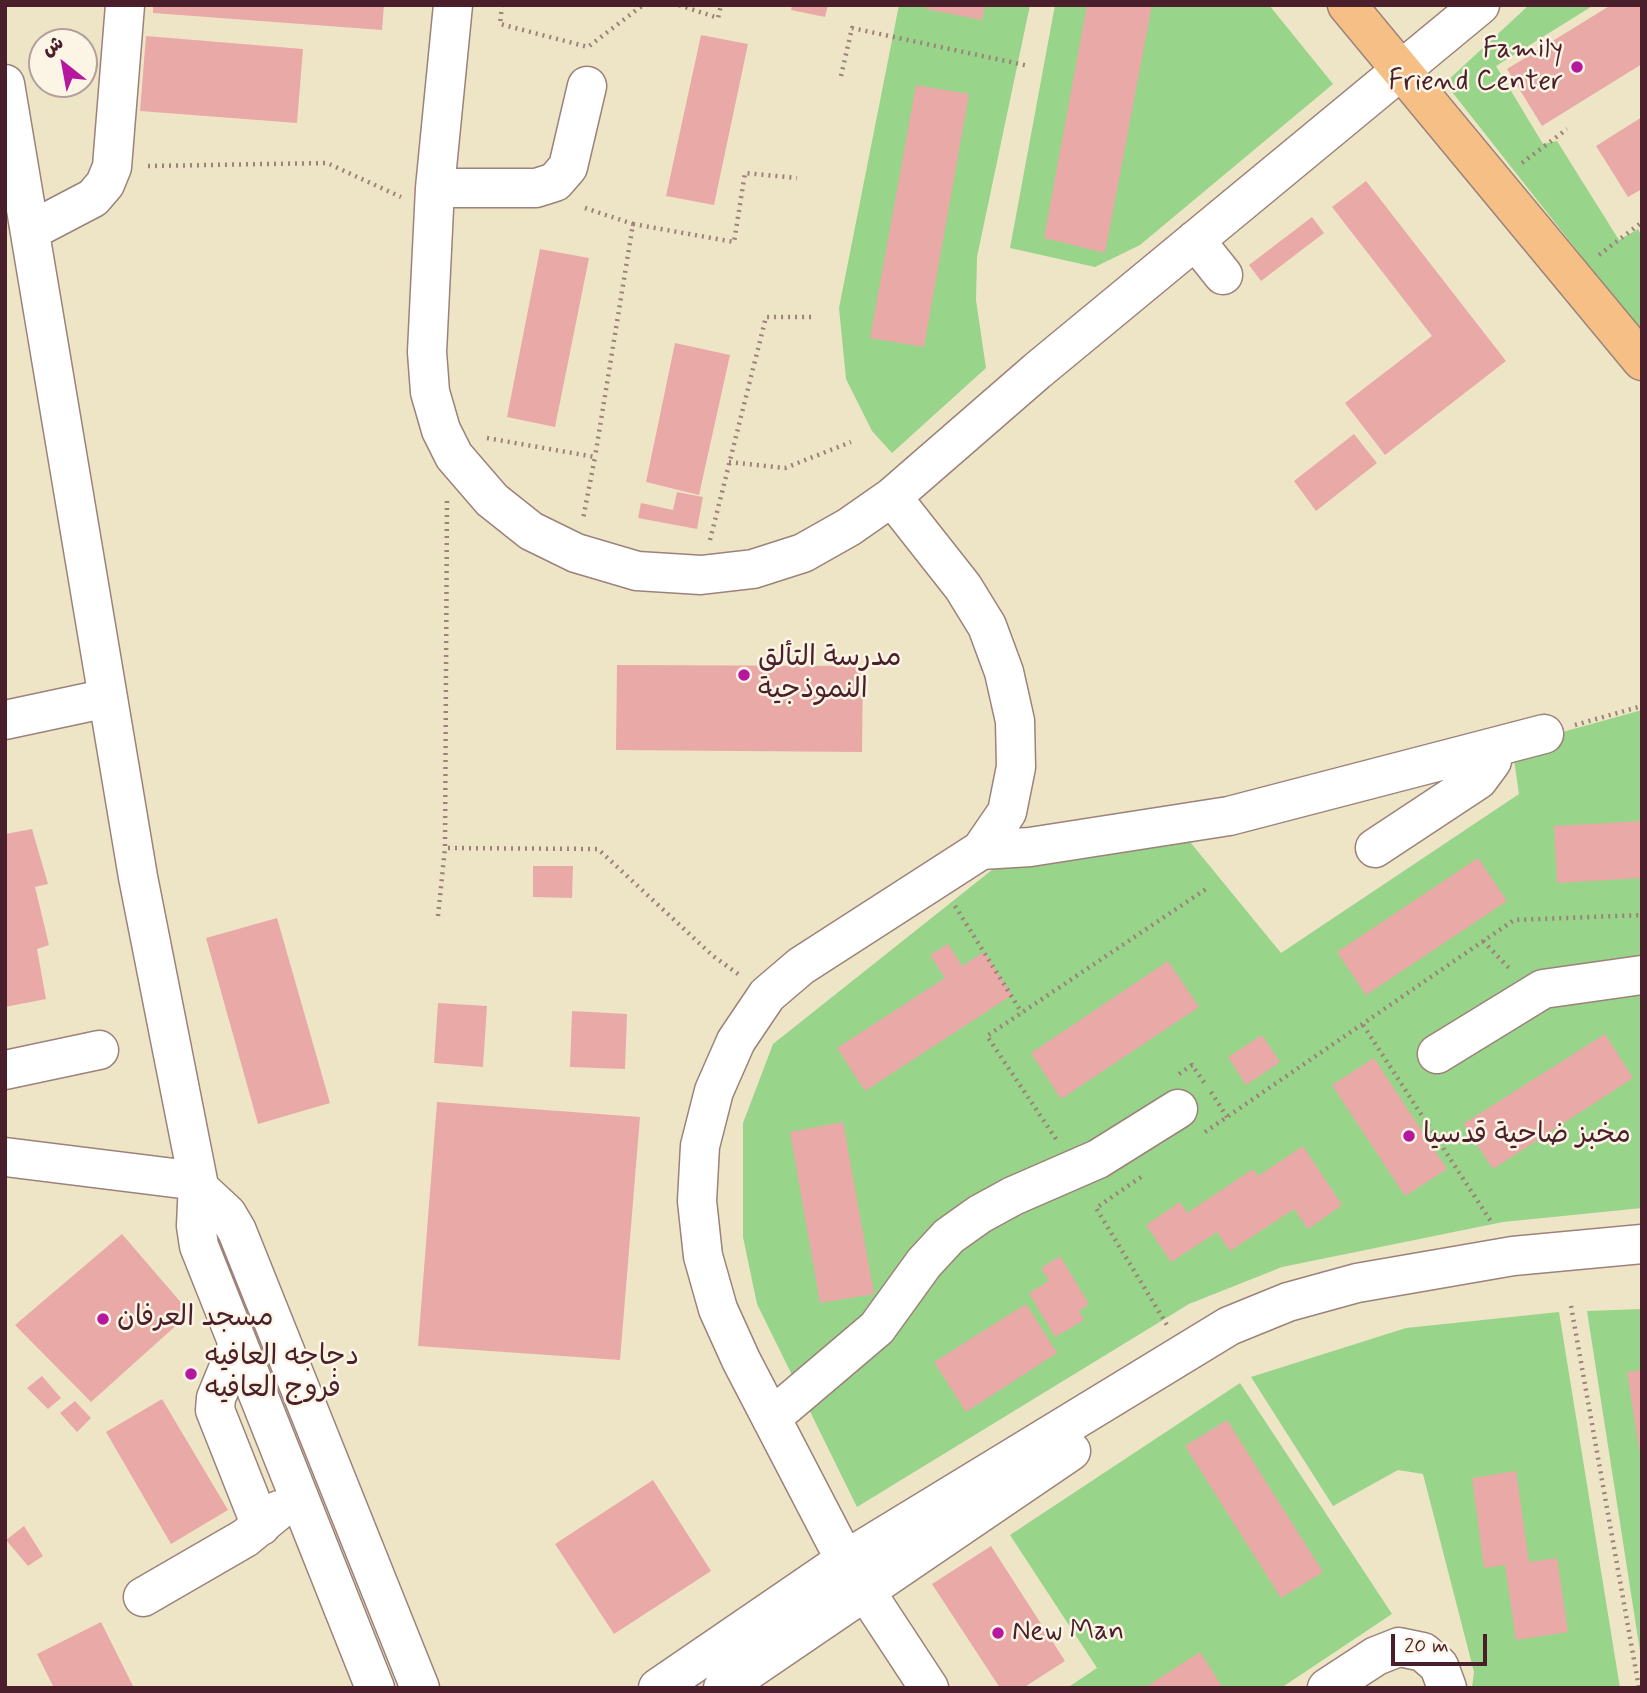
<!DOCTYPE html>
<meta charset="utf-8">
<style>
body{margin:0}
#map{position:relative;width:1647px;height:1693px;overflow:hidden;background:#eee5c7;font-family:Mynerve,"Playpen Sans Arabic",sans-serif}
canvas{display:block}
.frame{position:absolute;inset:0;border:7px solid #4a1f2b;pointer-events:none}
.north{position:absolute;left:28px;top:28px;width:70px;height:70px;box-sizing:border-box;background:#fcf5e5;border:2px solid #b59f9b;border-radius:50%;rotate:329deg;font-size:19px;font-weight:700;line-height:28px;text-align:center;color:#4a1f2b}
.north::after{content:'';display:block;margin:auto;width:24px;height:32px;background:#b5179e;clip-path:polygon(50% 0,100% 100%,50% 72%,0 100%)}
.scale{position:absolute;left:1391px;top:1634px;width:96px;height:32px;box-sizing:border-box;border:4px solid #4a1f2b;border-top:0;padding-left:9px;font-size:21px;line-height:24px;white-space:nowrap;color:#4a1f2b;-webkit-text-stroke:5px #fcf5e5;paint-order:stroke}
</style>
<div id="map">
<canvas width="1647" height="1693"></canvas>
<div class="frame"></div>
<div class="north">ش</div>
<div class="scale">20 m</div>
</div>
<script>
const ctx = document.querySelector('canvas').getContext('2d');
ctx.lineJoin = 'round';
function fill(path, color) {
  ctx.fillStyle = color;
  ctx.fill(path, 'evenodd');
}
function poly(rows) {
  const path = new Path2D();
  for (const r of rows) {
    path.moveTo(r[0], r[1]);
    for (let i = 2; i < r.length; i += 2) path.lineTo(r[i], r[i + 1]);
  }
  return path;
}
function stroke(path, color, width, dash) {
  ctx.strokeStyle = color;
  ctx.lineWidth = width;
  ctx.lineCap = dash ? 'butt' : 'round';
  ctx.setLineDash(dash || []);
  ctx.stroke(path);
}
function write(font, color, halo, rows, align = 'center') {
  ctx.font = font + ' Mynerve,"Playpen Sans Arabic",sans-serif';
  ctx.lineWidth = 5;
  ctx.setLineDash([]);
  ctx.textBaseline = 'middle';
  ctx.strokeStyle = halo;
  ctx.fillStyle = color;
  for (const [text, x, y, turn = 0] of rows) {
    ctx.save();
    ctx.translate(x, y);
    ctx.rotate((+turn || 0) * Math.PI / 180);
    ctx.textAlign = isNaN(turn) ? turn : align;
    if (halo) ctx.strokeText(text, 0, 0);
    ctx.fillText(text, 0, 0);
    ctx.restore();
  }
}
fill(poly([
 [899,5,1030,5,977,257,976,300,986,368,892,453,872,431,846,379,839,308],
 [1055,5,1269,5,1333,84,1140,245,1095,267,1010,248],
 [1529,5,1594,5,1496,66,1543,144,1557,141,1619,240,1638,229,1642,237,1642,333,1445,83],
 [1642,710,1642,1208,1503,1222,1282,1267,1189,1304,857,1507,757,1304,743,1237,743,1123,773,1044,1017,850,1177,826,1281,953,1519,794,1512,746],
 [1642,1309,1642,1664,1587,1311],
 [1559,1312,1620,1688,1472,1688,1474,1672,1423,1474,1398,1470,1333,1506,1251,1377,1406,1328],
 [1240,1383,1392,1614,1281,1688,1067,1688,1097,1668,1010,1535]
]), '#98d489');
fill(poly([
 [153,5,384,5,382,30,153,13],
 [792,5,828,5,825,17,791,10],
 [927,5,985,5,982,20,926,9],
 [1087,5,1152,5,1105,253,1044,238],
 [1611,5,1642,7,1642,64,1542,126,1507,69],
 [701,35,748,44,714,205,666,196],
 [146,36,303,49,297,123,140,111],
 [916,85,969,94,924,347,870,338],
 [1642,117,1642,189,1628,197,1596,146],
 [1366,181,1506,361,1385,455,1345,403,1432,336,1332,207],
 [1312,217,1324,233,1261,281,1249,265],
 [540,249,589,258,555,427,507,417],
 [675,343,730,355,699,495,646,482],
 [1354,434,1377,463,1316,511,1294,481],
 [677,492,703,497,697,529,638,518,641,503,673,510],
 [617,665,863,666,862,752,616,750],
 [1642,821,1642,878,1557,883,1554,826],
 [32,829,48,884,35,887,49,945,37,949,46,999,5,1007,5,834],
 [1478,858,1507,901,1366,995,1337,952],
 [533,866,573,866,572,898,533,897],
 [277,918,330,1103,258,1124,206,938],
 [948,944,962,966,984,952,1012,995,865,1091,837,1048,945,978,930,955],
 [1168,961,1199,1007,1061,1099,1031,1053],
 [438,1003,487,1006,483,1067,434,1063],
 [572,1011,627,1014,625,1069,570,1067],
 [1605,1034,1633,1078,1493,1169,1463,1124],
 [1262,1035,1280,1062,1246,1085,1228,1057],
 [1374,1058,1447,1169,1405,1196,1332,1085],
 [437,1102,640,1117,620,1360,418,1346],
 [843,1122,874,1294,820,1303,790,1132],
 [1303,1146,1342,1205,1308,1229,1294,1209,1230,1251,1217,1232,1171,1262,1146,1225,1180,1202,1187,1213,1253,1169,1258,1176],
 [122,1234,190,1313,91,1402,15,1325],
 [1060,1256,1089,1304,1079,1311,1084,1320,1055,1337,1029,1293,1049,1281,1041,1268],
 [1026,1304,1057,1353,966,1412,934,1362],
 [1642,1370,1642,1455,1640,1455,1627,1372],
 [42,1376,61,1398,48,1409,27,1388],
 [162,1399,228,1510,171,1544,106,1432],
 [75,1401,91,1418,77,1432,60,1413],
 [1227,1420,1323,1572,1281,1598,1185,1446],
 [1516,1471,1529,1562,1557,1558,1568,1632,1516,1640,1505,1565,1484,1568,1472,1478],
 [653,1480,711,1571,614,1634,555,1544],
 [24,1526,43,1556,28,1566,6,1540],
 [991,1546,1065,1661,1023,1688,1000,1688,932,1584],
 [101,1622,134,1688,54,1688,37,1654],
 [1200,1652,1223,1688,1144,1688]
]), '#e9aaa7');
const minor = poly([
 [453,5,435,188,427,352,430,392,441,430,454,456,492,500,531,531,576,553,637,571,701,575,753,569,803,553,849,527,892,497,1037,371,1480,5],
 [5,84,138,877,198,1181,196,1226,199,1246,375,1688],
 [435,188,536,188,555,182,568,167,587,86],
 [30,231,93,198,105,184,112,167,125,5],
 [1195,240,1223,275],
 [892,497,963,587,987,626,1004,672,1015,721,1016,767,1007,812,981,850,801,966,767,995,736,1041,714,1091,700,1146,697,1201,703,1256,718,1309,741,1360,845,1560,929,1688],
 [5,720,108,698],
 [1375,848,1478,780,1492,761,1494,749],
 [981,850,1030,847,1229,816,1544,734],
 [1437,1054,1543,989,1642,975],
 [5,1070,99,1050],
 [5,1157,198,1181],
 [198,1187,227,1214,237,1231,420,1688],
 [237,1347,216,1398,215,1410,261,1526],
 [771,1418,877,1328,924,1263,949,1236,980,1214,1013,1196,1098,1159,1178,1109],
 [143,1597,245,1538,279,1510],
 [658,1688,845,1560,1229,1326,1288,1302,1357,1283,1513,1256,1642,1244],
 [723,1688,1071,1451],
 [1327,1688,1376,1656,1399,1647,1423,1652,1439,1666,1447,1688]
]);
const major = poly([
 [1347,5,1642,361]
]);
stroke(minor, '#9c8279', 41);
stroke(major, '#9c8279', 41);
stroke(poly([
 [502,5,500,24,588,47,643,5],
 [679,5,718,18,721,5],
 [841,76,852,28,1029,66],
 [1522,163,1567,129],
 [148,166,327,163,401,197],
 [585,208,633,224,595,457],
 [633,224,734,242,745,173,797,178],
 [1599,255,1642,222],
 [487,438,595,457,583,519],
 [729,462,785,468,851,442],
 [447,501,445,848,598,849,713,956,741,976],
 [710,540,766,317,813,317],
 [1575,725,1642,706],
 [955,906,1022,1013],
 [438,916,445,848],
 [1483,941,1509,968],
 [1363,1025,1492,1223],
 [1179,1074,1192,1065,1206,1085],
 [1211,1092,1227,1117],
 [1205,1132,1514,920,1642,915],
 [1056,1139,987,1036,1209,887],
 [1141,1177,1096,1208,1167,1325],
 [1571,1306,1639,1688]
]), '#9c8279', 4.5, [2, 5]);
stroke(minor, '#fff', 38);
stroke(major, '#f5bf86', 38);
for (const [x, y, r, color] of [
 [1577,67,7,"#b5179e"],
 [744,675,7,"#b5179e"],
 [1409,1136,7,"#b5179e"],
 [103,1319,7,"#b5179e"],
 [191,1374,7,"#b5179e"],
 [998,1633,7,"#b5179e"]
]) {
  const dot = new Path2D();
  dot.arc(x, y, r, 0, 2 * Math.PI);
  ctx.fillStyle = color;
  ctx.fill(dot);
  stroke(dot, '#fcf5e5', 2.5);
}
write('28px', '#4a1f2b', '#fcf5e5', [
 ["Family",1563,51,"right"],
 ["Friend Center",1563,83,"right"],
 ["مدرسة التألق",758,659],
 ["النموذجية",758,691],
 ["مخبز ضاحية قدسيا",1423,1136],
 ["مسجد العرفان",117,1319],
 ["دجاجه العافيه",205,1358],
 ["فروج العافيه",205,1390],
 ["New Man",1012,1633]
], 'left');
</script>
